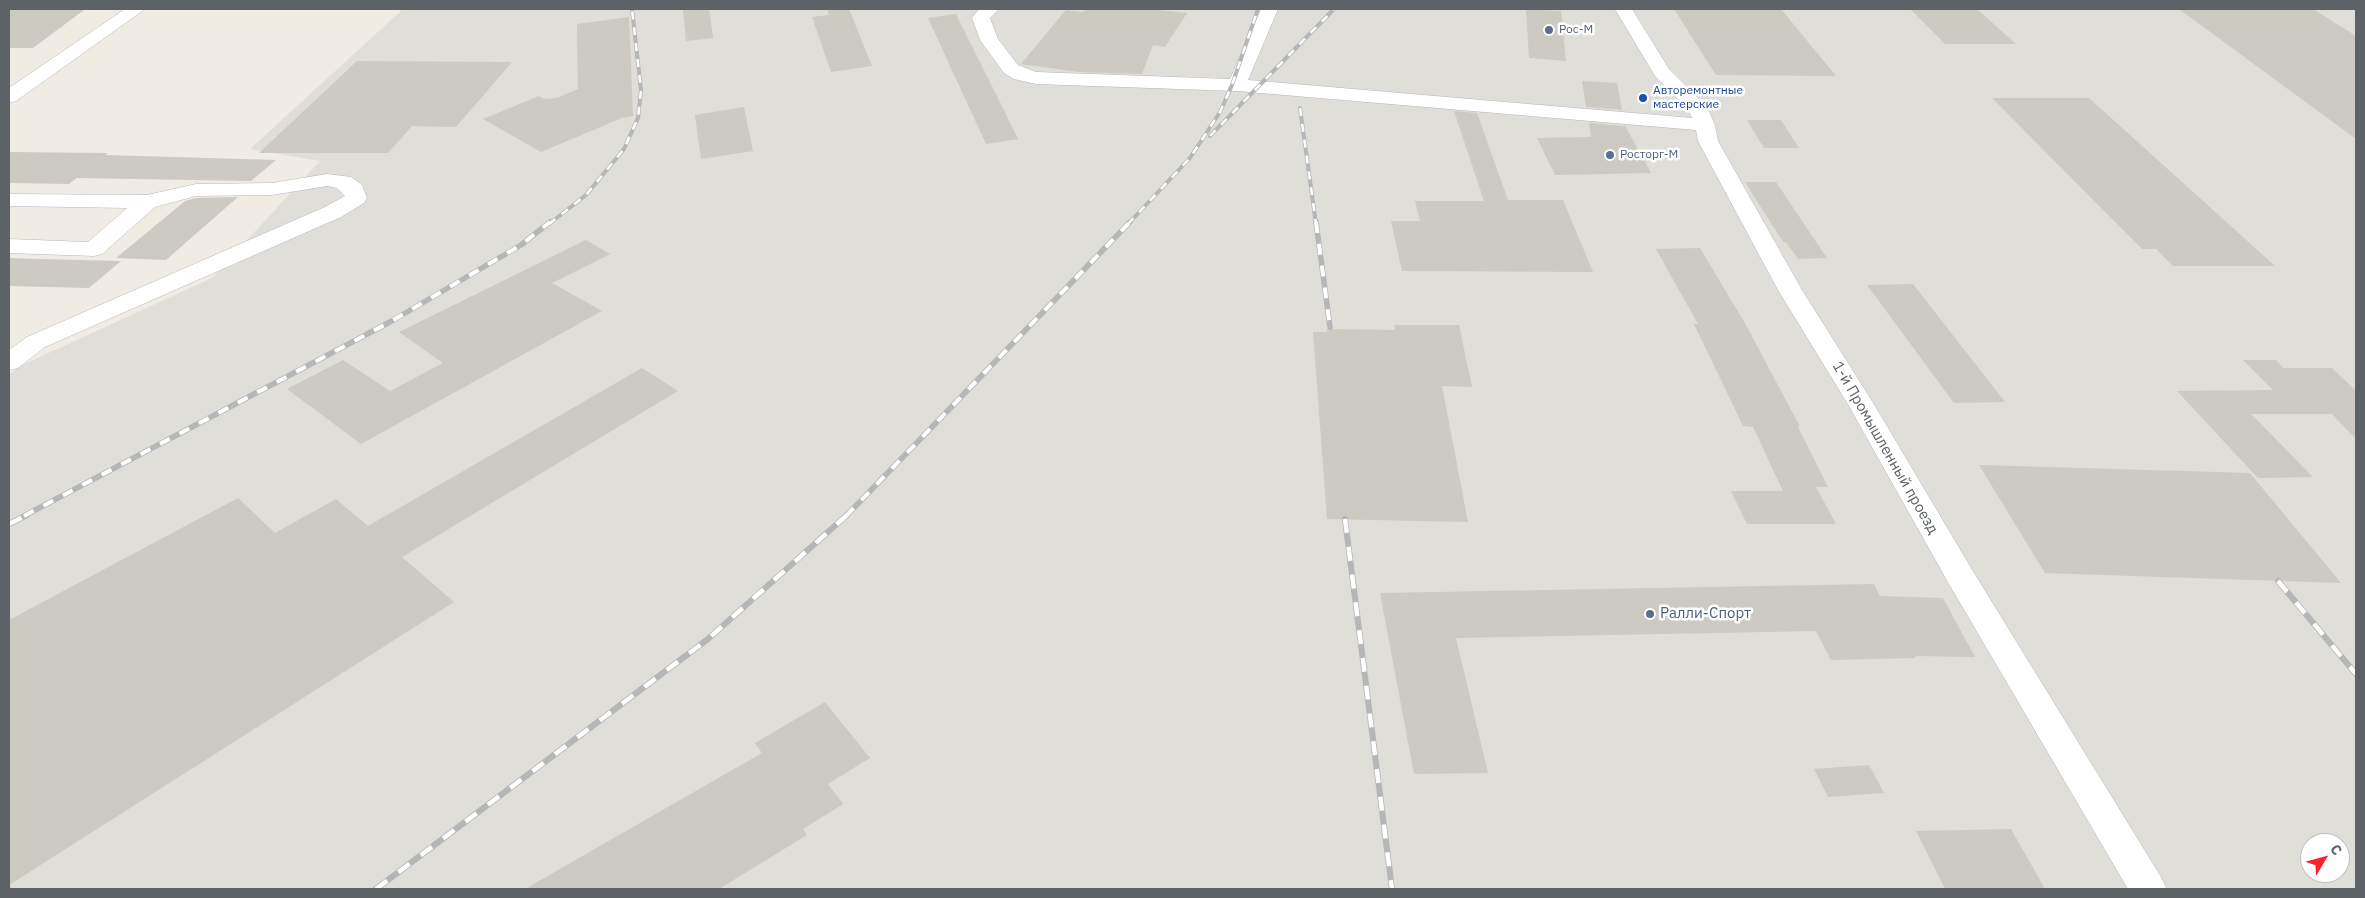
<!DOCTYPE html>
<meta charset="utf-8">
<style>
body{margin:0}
#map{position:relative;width:2365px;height:898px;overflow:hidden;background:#f0ece4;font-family:"IBM Plex Sans",sans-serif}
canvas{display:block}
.frame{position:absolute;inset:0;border:10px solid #5c6266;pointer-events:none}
.north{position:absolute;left:2300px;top:833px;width:50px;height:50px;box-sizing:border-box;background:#fff;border:1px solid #bec0c2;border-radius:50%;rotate:53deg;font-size:14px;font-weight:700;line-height:20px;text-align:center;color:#5c6266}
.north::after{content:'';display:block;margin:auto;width:18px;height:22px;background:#fa202c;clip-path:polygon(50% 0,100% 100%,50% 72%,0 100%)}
</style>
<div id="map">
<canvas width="2365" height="898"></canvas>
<div class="frame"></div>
<div class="north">С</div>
</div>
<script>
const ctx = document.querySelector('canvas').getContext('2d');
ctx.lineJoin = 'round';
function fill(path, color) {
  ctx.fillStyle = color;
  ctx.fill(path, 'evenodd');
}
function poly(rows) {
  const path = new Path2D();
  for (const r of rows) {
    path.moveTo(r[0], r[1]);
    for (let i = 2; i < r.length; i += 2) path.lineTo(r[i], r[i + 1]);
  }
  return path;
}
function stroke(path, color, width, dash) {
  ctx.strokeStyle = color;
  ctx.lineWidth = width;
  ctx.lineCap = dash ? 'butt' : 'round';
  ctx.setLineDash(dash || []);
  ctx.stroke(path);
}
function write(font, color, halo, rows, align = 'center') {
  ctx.font = font + ' "IBM Plex Sans",sans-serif';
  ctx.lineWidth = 5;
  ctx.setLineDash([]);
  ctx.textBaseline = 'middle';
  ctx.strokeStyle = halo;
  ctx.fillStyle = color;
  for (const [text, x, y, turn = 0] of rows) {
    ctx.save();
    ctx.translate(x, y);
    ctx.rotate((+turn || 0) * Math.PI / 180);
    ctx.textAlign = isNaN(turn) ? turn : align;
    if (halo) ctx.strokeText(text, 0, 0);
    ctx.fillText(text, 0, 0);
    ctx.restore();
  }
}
fill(poly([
 [403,9,2356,9,2356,889,9,889,9,375,18,367,212,278,320,161,250,149],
 [2310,843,2340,843,2340,873,2310,873]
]), '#e0ded8');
fill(poly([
 [9,9,84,10,33,48,9,48],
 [709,9,713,38,686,41,683,10],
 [827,9,849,9,872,66,831,72,812,17,829,15],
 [1086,9,1150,9,1187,13,1165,47,1153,45,1142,74,1079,72,1021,64,1066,10,1083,12],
 [1526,9,1561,11,1566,61,1529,58],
 [1674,9,1781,9,1836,76,1716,75],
 [1910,9,1977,9,2016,44,1945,44],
 [2179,9,2313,9,2356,36,2356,139],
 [956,14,1003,108,1018,139,986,144,928,18],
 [629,17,633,116,622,118,541,152,483,119,539,96,544,99,557,98,578,89,577,24],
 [357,61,512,62,456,127,412,126,388,153,259,153],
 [1582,81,1617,83,1622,110,1586,107],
 [1992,98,2089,98,2275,266,2173,266,2156,249,2142,249],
 [744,107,753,151,701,159,695,115],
 [1454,111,1477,113,1508,200,1563,200,1593,272,1402,271,1391,221,1420,221,1415,201,1484,201],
 [1747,120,1781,120,1799,148,1764,148],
 [1589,123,1625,126,1651,173,1555,175,1537,138,1591,137],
 [9,152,108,153,105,155,276,160,251,181,77,178,69,184,9,183],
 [1745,182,1776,182,1827,258,1798,259,1786,242,1783,242],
 [238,197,166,260,116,258,185,201,196,198],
 [586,240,610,254,552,283,602,311,361,444,287,389,343,360,390,391,443,363,399,332],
 [1700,248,1746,325,1800,427,1798,427,1828,487,1816,487,1836,524,1747,524,1731,491,1783,491,1753,427,1743,426,1694,324,1698,324,1656,249],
 [9,258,41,259,121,261,89,288,9,286],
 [1913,284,2005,402,1954,403,1867,285],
 [1394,325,1459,325,1472,387,1442,386,1468,522,1327,519,1313,332,1327,332,1327,329,1395,330],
 [2243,360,2276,360,2283,368,2332,368,2356,391,2356,439,2332,414,2251,414,2313,477,2258,478,2177,391,2273,390],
 [642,368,678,391,402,557,454,602,9,885,9,620,238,498,275,533,336,499,368,526],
 [1979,465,2250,473,2341,583,2045,573],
 [1874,584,1880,596,1943,598,1975,657,1915,656,1916,658,1831,660,1816,631,1456,638,1488,773,1414,774,1380,593],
 [825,702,870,758,828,784,843,804,803,829,807,835,719,889,525,889,762,753,755,743],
 [1869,765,1884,793,1828,797,1814,769],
 [2011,829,2045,889,1945,889,1916,831]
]), '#cdc9c3');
const minor = poly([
 [125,9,145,9,16,101,9,103,9,88,125,9],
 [979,9,999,9,990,18,998,39,1018,65,1036,72,1230,79,1261,9,1278,9,1248,80,1692,118,1688,109,1655,76,1615,9,1632,9,1669,69,1707,107,1715,125,1718,141,1802,290,1875,406,1971,568,2161,877,2167,889,2128,889,1949,584,1849,406,1778,290,1698,141,1696,130,1237,91,1036,84,1014,79,1004,73,980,40,972,18,979,9],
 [327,174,351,177,362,185,367,198,364,203,341,217,45,347,18,368,9,370,9,350,27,337,325,207,345,196,337,188,327,186,272,195,196,196,155,207,102,254,94,256,9,253,9,239,88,242,127,208,9,206,9,194,147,195,196,184,272,183,327,174]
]);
stroke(minor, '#b5b8bc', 1);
fill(minor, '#fff');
const railFar2 = poly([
 [1300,108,1316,224],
 [1210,136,1334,9],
 [549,224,586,195,624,149,638,118,641,90,632,9],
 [1128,224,1190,158,1220,112,1232,85,1258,9]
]);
const railFar1 = poly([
 [1316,222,1330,327],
 [24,516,390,322,521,245,550,222],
 [846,516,1130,222]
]);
const rail = poly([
 [1345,519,1392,889],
 [9,524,27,515],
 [2278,581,2356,674],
 [376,889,708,639,847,515]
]);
stroke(railFar2, '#b5b6b7', 4);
stroke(railFar1, '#b5b6b7', 5.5);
stroke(rail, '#b5b6b7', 6);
stroke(railFar2, '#fff', 2.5, [8]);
stroke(railFar1, '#fff', 4, [11]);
stroke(rail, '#fff', 4.5, [14]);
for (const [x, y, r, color] of [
 [1549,30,5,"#5c6f8a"],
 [1643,98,5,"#1a4fb4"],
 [1610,155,5,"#5c6f8a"],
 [1650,614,5,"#5c6f8a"]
]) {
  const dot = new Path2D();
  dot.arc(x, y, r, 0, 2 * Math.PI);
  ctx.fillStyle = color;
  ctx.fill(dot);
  stroke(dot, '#fff', 2);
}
write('12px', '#4e5e75', '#fff', [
 ["Рос-М",1559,30],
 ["Росторг-М",1620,155]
], 'left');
write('12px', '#164399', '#fff', [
 ["Авторемонтные",1653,91],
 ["мастерские",1653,105]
], 'left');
write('15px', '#5c6266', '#fff', [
 ["1-й Промышленный проезд",1885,448,60]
]);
write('15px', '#4e5e75', '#fff', [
 ["Ралли-Спорт",1660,614]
], 'left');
</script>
